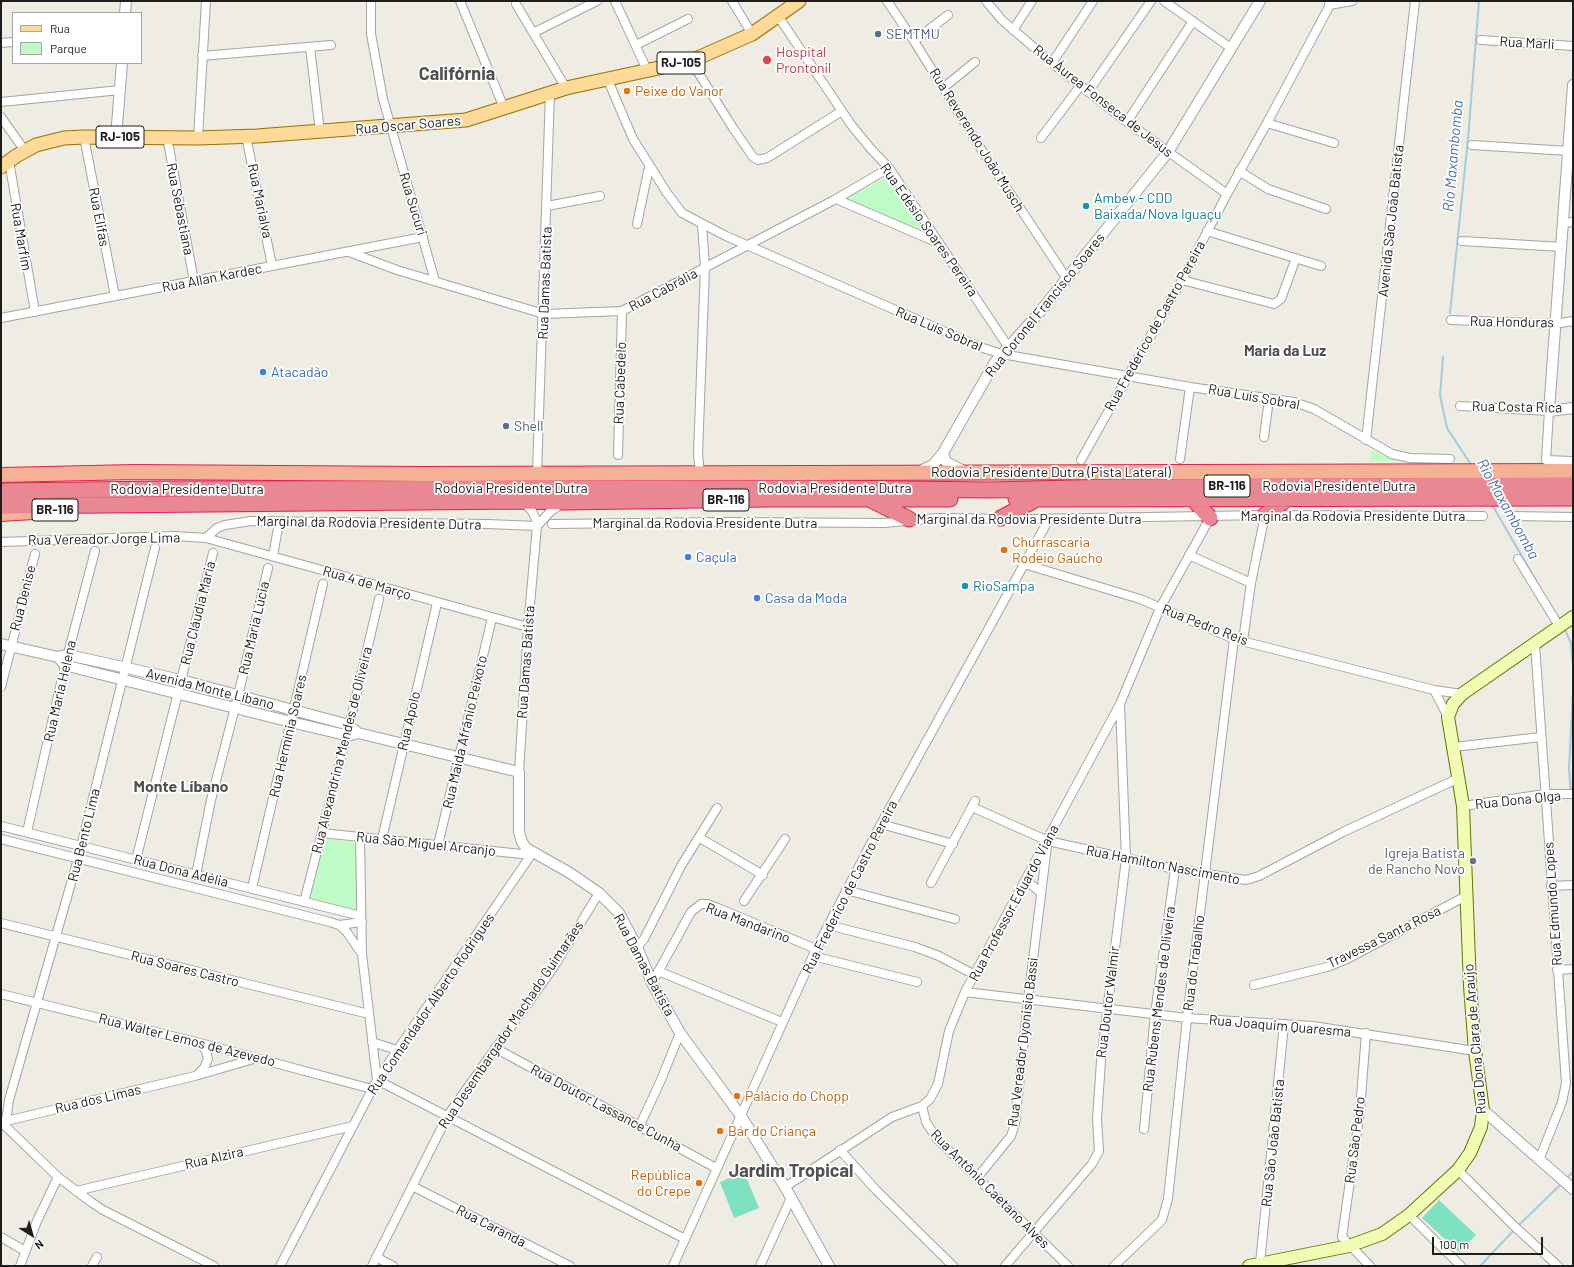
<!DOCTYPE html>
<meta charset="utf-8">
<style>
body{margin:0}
#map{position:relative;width:1574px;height:1267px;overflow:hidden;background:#efece3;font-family:Barlow,sans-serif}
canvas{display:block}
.frame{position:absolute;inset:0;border:2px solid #1d1d1d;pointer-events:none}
.legend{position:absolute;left:12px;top:12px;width:130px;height:52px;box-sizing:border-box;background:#fff;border:1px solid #a5a5a5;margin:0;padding:5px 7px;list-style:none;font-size:12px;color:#1d1d1d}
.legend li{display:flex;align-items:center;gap:8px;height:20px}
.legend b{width:20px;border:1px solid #a5a5a5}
.north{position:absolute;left:12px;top:1215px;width:40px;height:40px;-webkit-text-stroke:3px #fff;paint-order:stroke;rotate:143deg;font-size:11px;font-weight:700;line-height:16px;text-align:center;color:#1d1d1d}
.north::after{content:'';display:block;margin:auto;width:14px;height:18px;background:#1d1d1d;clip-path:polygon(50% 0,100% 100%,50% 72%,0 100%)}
.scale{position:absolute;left:1432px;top:1237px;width:111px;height:18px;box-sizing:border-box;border:2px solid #1d1d1d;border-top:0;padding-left:5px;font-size:12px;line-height:14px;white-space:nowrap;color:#1d1d1d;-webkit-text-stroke:3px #fff;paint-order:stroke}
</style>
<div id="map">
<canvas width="1574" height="1267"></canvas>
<div class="frame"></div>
<ul class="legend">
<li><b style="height:5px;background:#feda98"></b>Rua</li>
<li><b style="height:11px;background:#befbc7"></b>Parque</li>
</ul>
<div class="north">N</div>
<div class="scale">100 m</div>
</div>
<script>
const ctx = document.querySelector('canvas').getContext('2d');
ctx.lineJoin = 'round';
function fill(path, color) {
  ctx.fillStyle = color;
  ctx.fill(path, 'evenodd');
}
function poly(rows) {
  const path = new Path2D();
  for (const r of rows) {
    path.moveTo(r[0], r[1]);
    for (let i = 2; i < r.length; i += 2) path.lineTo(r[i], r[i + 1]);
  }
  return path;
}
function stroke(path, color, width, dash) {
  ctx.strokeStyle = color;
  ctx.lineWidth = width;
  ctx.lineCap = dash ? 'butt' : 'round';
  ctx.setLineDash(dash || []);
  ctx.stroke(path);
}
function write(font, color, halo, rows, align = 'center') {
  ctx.font = font + ' Barlow,sans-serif';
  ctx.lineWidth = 3.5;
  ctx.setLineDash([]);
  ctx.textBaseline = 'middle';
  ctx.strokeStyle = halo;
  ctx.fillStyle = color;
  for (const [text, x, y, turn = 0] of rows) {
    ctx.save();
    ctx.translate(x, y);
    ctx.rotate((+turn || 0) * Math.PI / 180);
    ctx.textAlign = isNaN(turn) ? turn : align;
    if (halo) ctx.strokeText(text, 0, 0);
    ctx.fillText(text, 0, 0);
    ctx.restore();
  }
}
fill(poly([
 [889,176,894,182,930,235,845,199],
 [1371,450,1396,461,1371,461],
 [324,838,356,843,356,910,310,900]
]), '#befbc7');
fill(poly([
 [744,1172,759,1208,734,1218,720,1182],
 [1439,1200,1476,1235,1459,1252,1422,1218]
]), '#7ee1c2');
stroke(poly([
 [1450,313,1468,139,1479,1],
 [1443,357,1440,395,1447,428,1472,466],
 [1491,503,1538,584],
 [1564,628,1571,643,1573,667],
 [1571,793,1569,768,1573,694],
 [1567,1178,1573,1172],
 [1518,1226,1562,1183],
 [1480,1266,1515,1229]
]), '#a1ccde', 2);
const minor = poly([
 [371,1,371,34,383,99,435,281],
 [460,1,504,108],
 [615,1,647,70],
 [732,1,752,34],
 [887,1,914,41,988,160,1067,279],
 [986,1,1002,20,1052,63,1127,122,1227,194],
 [1164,1,1231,48],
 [516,4,566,88],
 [1329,5,1352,1],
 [778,16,852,126,871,149,889,168,1009,348],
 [1013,30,1032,1],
 [533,33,597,1],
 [1481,40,1573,46],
 [914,41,948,15],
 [1,43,13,42],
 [636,45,688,19],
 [310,47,320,132],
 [202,56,331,45],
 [691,61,733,128,753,157,758,160,767,158,842,111],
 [1052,63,1093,1],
 [607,78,633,139,667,193,682,213,726,236,980,347,1002,354,1190,387,1294,402,1314,409,1392,454,1410,458,1450,459],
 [943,88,975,62],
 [1088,92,1151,1],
 [1,102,120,90],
 [1,117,25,151],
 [1127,122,1193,21],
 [1267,123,1334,143],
 [246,136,272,266],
 [84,137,115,296],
 [167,137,194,281],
 [198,138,206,1],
 [1041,138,1081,85],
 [1472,145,1569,151],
 [9,161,35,312],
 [1239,171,1268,189,1326,209],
 [836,199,936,242],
 [547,206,600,196],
 [1564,223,1573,222],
 [637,224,649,167],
 [1207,231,1321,266],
 [1462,241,1562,247],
 [349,252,397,270,544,314,622,311,836,199,889,168],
 [1182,280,1274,304,1281,299,1296,258],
 [1,318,423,237],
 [1451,320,1554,324,1573,321],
 [1460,406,1549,411,1546,460,1573,461],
 [1264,437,1269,399],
 [1366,440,1415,1],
 [618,455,622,311],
 [1180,459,1190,387],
 [1081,460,1182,280,1227,194,1267,123,1332,1],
 [537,473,550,93],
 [700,473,698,454,705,267,702,225],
 [523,502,532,511,538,524],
 [1512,516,1573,517],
 [552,524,722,522,884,523,937,518,1030,519,1265,515,1483,516],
 [206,538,217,528,225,525,251,521,487,524,537,526],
 [1,542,175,536,206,538,528,627],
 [1189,555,1251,583],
 [273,556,279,522],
 [1518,559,1559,626],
 [1024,564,1140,599,1234,639,1434,690,1462,694],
 [1243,641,1251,583,1265,515],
 [1535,644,1566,1083,1562,1102,1539,1160],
 [1,687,35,554],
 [1434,690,1448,717],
 [1454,747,1541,737],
 [519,772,528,627,537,526,550,512,561,504],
 [1463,806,1545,794,1573,794],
 [972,807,1048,841,1175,869,1246,880,1259,876,1343,832,1459,778],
 [881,824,953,844],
 [1,826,361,916],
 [27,832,65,665,95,551],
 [322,833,531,855],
 [360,837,362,954,377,1080],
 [700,838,763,875],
 [1,839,330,922,339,925,346,931,362,954],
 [382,839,437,603],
 [438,845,492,618],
 [136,860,213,553],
 [196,875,211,800,238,696,268,568],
 [1026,880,1041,893],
 [931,883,975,801],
 [1551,886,1573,885],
 [252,888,323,584],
 [846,890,955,919],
 [744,901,785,839],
 [304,902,347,735,379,599],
 [1,923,369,1014],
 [339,925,362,922],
 [828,925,915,947,939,956,975,975],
 [637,947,644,939,681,866,717,808],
 [813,956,917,982],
 [1557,970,1573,969],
 [658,971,782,1022],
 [652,983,691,912,701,904,707,904,718,908,816,949],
 [1254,985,1327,967,1347,959,1466,896],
 [965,992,1187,1018,1313,1026,1475,1051],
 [1,994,200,1043,372,1089],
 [1366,1033,1360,1111,1342,1237,1370,1266],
 [372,1042,397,1050],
 [495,1048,716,1168],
 [197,1075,204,1068,208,1059,206,1051,200,1043],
 [377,1080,685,1239],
 [922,1106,926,1122,937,1139,1068,1266],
 [6,1121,9,1100,78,859,155,548],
 [1,1122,58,1177,91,1202,103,1210,214,1266],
 [2,1122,195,1076,257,1058],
 [640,1125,661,1080,680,1033],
 [1144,1129,1155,1014,1175,869],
 [840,1150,876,1190,953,1266],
 [1458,1170,1514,1226,1558,1266],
 [977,1178,1011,1136,1015,1124,1028,1000,1047,846],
 [412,1186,570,1266],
 [785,1187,892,1117,922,1106,930,1099,938,1084,949,1031,965,992,1120,704,1160,608,1210,518],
 [76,1191,353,1126],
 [1409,1215,1461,1266],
 [1,1237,25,1251],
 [376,1257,393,1266],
 [20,1266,37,1221,58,1177],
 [92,1266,97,1257],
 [280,1266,377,1080,533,852],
 [372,1266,448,1115,553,968,599,893],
 [673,1266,816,949,881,824,1049,519],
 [760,1266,791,1198],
 [1005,1266,1092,1164,1099,1151,1097,1119,1101,1061,1126,859,1120,705],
 [1114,1266,1162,1220,1168,1199,1187,1018,1234,639],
 [1263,1266,1260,1263,1284,1024]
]);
const tertiary = poly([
 [125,13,126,1],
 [1573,85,1549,411,1573,408],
 [116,137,122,63],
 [943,453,946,462,962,470],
 [920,471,933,465,943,453,995,362,1039,313,1168,152,1260,1],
 [1,644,58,657,68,655,82,658,181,680,349,725,358,733],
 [58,657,65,665,76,668,291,722,341,734,351,735,358,733,519,772,519,832,522,842,526,848,570,873,599,893,619,913,637,947,652,983,680,1033,741,1116,785,1187,829,1266],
 [1483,1110,1573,1189]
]);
const secondary = poly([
 [1249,1266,1349,1246,1382,1234,1409,1215,1458,1170,1470,1153,1481,1127,1483,1110,1475,1051,1470,986,1463,806,1448,717,1453,704,1462,694,1573,617]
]);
const primary = poly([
 [1,167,16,156,36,145,64,138,84,137,198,138,257,136,466,120,566,88,691,61,752,34,799,1]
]);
const trunk = poly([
 [1,475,135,472,422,474,1573,471],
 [1,514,33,512]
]);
const motorway = poly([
 [1,491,163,489,821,488,990,490,1115,487,1573,485],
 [1016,499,1573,498],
 [1193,499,1210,518],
 [873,501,909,519],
 [1,506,522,501,563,502,769,499,950,499],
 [1265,515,1287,499],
 [1001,518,1033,501]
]);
stroke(minor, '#a4a4a4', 10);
stroke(tertiary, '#a4a4a4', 12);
stroke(secondary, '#617701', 14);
stroke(primary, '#967000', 15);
stroke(trunk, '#de1f51', 16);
stroke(motorway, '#de1f51', 17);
stroke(minor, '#fff', 8);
stroke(tertiary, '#fff', 10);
stroke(secondary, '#f2fbb4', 12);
stroke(primary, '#feda98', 13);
stroke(trunk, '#f4b195', 14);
stroke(motorway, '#e98892', 15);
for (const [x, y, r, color] of [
 [878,34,4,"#5c6f8a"],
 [767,60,5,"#e0444e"],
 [627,91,4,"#e8710a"],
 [1086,206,4,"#0f9aa8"],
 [263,372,4,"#3f7fe0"],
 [506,426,4,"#5c6f8a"],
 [1004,550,4,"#e8710a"],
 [688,557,4,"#3f7fe0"],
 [965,586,4,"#0f9aa8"],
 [757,598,4,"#3f7fe0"],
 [1473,861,4,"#6b7280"],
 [737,1096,4,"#e8710a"],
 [720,1131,4,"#e8710a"],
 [699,1183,4,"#e8710a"]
]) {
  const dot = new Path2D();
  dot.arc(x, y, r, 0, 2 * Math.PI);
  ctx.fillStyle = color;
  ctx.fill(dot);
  stroke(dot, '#fff', 1.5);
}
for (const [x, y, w] of [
 [681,63,48],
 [120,137,48],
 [1227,486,46],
 [726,500,46],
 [55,510,46]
]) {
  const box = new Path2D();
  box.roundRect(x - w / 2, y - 11, w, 22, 3);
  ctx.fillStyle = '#fff';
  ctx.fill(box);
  stroke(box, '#1d1d1d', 1);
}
write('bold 13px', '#1d1d1d', null, [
 ["RJ-105",681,63],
 ["RJ-105",120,137],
 ["BR-116",1227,486],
 ["BR-116",726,500],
 ["BR-116",55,510]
]);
write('14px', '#4e5e75', '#fff', [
 ["SEMTMU",886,34],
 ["Shell",514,426]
], 'left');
write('14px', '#1d1d1d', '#fff', [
 ["Rua Marli",1527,43,3],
 ["Rua Áurea Fonseca de Jesus",1103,101,38],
 ["Rua Oscar Soares",408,125,-5],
 ["Rua Reverendo João Musch",977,140,58],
 ["Rua Marialva",260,201,78],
 ["Rua Sucuri",413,204,73],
 ["Rua Sebastiana",180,209,79],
 ["Rua Elifas",99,217,79],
 ["Avenida São João Batista",1391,221,-84],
 ["Rua Edésio Soares Pereira",929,230,55],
 ["Rua Marfim",21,237,80],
 ["Rua Allan Kardec",212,278,-11],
 ["Rua Damas Batista",545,283,-88],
 ["Rua Cabrália",663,290,-28],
 ["Rua Coronel Francisco Soares",1045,305,-51],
 ["Rua Honduras",1512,322,1],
 ["Rua Frederico de Castro Pereira",1155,326,-61],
 ["Rua Luís Sobral",939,329,23],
 ["Rua Cabedelo",620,383,-88],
 ["Rua Luís Sobral",1254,397,10],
 ["Rua Costa Rica",1517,407,1],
 ["Rodovia Presidente Dutra (Pista Lateral)",1051,472],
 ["Rodovia Presidente Dutra",1339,486],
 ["Rodovia Presidente Dutra",511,488],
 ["Rodovia Presidente Dutra",835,488],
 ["Rodovia Presidente Dutra",187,489],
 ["Marginal da Rodovia Presidente Dutra",1353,516],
 ["Marginal da Rodovia Presidente Dutra",1029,519],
 ["Marginal da Rodovia Presidente Dutra",369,523,1],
 ["Marginal da Rodovia Presidente Dutra",705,523],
 ["Rua Vereador Jorge Lima",104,539,-1],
 ["Rua 4 de Março",367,583,16],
 ["Rua Denise",23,598,-76],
 ["Rua Cláudia Maria",198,613,-76],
 ["Rua Pedro Reis",1205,625,21],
 ["Rua Maria Lúcia",254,628,-77],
 ["Rua Damas Batista",526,662,-86],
 ["Avenida Monte Líbano",210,689,14],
 ["Rua Maria Helena",60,691,-77],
 ["Rua Apolo",409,721,-77],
 ["Rua Maida Afrânio Peixoto",465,732,-77],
 ["Rua Hermínia Soares",288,736,-77],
 ["Rua Alexandrina Mendes de Oliveira",342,750,-76],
 ["Rua Dona Olga",1518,800,-6],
 ["Rua Bento Lima",84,835,-76],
 ["Rua São Miguel Arcanjo",426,844,6],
 ["Rua Hamilton Nascimento",1163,865,11],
 ["Rua Dona Adélia",181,871,14],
 ["Rua Frederico de Castro Pereira",850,887,-63],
 ["Rua Professor Eduardo Viana",1014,903,-62],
 ["Rua Edmundo Lopes",1553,904,-94],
 ["Rua Mandarino",748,923,21],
 ["Travessa Santa Rosa",1384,937,-26],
 ["Rua do Trabalho",1194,963,-83],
 ["Rua Damas Batista",644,965,62],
 ["Rua Soares Castro",185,969,14],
 ["Rua Rubens Mendes de Oliveira",1159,999,-83],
 ["Rua Doutor Walmir",1108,1002,-83],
 ["Rua Comendador Alberto Rodrigues",431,1004,-56],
 ["Rua Desembargador Machado Guimarães",511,1025,-56],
 ["Rua Joaquim Quaresma",1280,1026,5],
 ["Rua Dona Clara de Araújo",1475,1039,-95],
 ["Rua Walter Lemos de Azevedo",187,1040,14],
 ["Rua Vereador Dyonisio Bassi",1023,1042,-83],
 ["Rua dos Limas",98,1099,-13],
 ["Rua Doutor Lassance Cunha",606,1108,28],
 ["Rua São Pedro",1355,1140,-83],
 ["Rua São João Batista",1273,1143,-84],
 ["Rua Alzira",214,1158,-13],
 ["Rua Antônio Caetano Alves",990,1189,45],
 ["Rua Caranda",491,1226,27]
]);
write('14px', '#be3a42', '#fff', [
 ["Hospital",776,52],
 ["Prontonil",776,68]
], 'left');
write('14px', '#c56008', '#fff', [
 ["Peixe do Vanor",635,91],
 ["Churrascaria",1012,542],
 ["Rodeio Gaúcho",1012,558],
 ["Palácio do Chopp",745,1096],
 ["Bar do Criança",728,1131],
 ["República",691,1175,"right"],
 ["do Crepe",691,1191,"right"]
], 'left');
write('14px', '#0d838f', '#fff', [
 ["Ambev - CDD",1094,198],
 ["Baixada/Nova Iguaçu",1094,214],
 ["RioSampa",973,586]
], 'left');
write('14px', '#366cbe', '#fff', [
 ["Atacadão",271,372],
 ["Caçula",696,557],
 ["Casa da Moda",765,598]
], 'left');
write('14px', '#5b616d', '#fff', [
 ["Igreja Batista",1465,853],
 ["de Rancho Novo",1465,869]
], 'right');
write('italic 15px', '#4773af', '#fff', [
 ["Rio Maxambomba",1453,156,-85],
 ["Rio Maxambomba",1508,509,61]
]);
write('bold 15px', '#505050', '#fff', [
 ["Maria da Luz",1285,351]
]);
write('bold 16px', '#505050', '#fff', [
 ["Monte Líbano",181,787]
]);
write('bold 18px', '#505050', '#fff', [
 ["Califórnia",457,74],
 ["Jardim Tropical",791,1171]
]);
</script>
